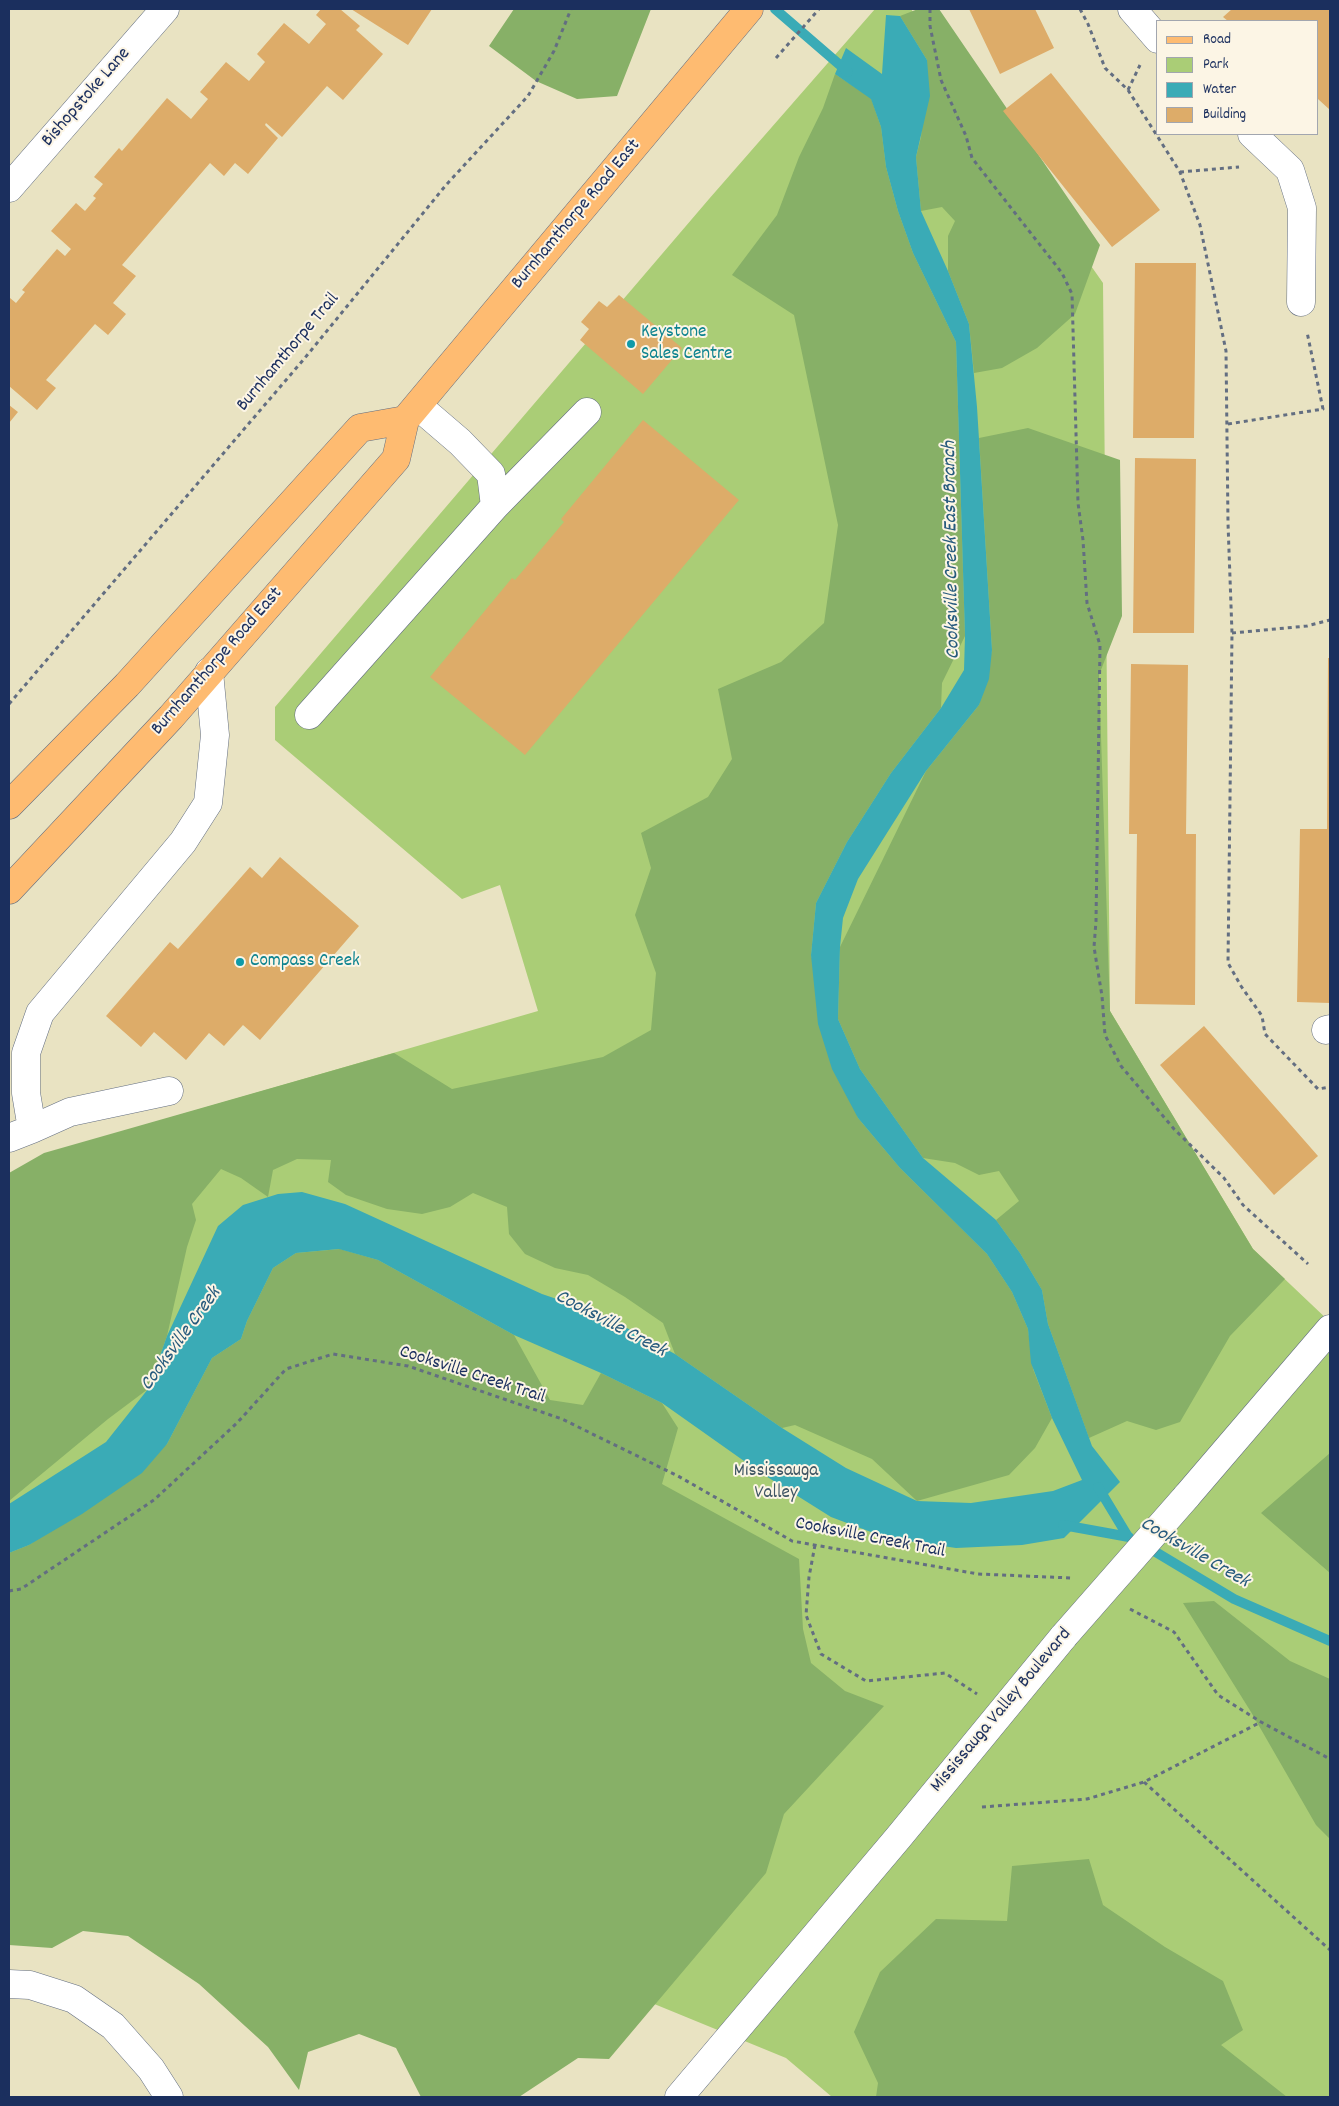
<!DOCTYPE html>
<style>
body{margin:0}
#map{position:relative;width:1339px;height:2106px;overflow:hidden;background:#e9e3c2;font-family:Dekko,sans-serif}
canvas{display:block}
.frame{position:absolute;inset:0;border:10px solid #1b2f5e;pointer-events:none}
.legend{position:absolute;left:1156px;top:20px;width:162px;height:115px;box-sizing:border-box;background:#fcf5e5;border:1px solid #a2a6af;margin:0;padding:6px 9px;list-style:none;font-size:15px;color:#1b2f5e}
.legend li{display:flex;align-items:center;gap:10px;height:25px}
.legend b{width:25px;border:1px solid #a2a6af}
</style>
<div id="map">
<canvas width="1339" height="2106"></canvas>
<div class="frame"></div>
<ul class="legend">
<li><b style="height:6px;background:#febb71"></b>Road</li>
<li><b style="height:14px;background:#aacd76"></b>Park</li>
<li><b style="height:14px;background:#3aabb6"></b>Water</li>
<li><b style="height:14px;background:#ddac69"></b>Building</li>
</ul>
</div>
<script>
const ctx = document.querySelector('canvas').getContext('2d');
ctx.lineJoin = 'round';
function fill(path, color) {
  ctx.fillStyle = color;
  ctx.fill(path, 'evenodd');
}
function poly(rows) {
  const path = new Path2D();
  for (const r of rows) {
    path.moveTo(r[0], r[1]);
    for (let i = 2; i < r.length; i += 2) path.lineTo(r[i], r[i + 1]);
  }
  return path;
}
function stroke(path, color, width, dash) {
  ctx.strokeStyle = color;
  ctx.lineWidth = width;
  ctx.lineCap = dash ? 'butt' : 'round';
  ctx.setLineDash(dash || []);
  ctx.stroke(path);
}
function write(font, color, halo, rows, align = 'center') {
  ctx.font = font + ' Dekko,sans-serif';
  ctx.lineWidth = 4;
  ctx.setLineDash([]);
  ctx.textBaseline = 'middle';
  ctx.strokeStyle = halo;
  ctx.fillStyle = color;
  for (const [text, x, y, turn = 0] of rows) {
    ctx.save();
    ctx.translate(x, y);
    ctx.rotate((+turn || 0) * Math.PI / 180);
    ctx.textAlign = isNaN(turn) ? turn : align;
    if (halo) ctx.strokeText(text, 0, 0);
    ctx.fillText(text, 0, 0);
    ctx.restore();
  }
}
fill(poly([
 [875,9,911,9,1103,283,1110,1011,1253,1249,1330,1322,1330,2097,832,2097,786,2058,242,1835,9,1779,9,1189,93,1140,538,1011,500,885,462,899,275,740,275,707,709,199]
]), '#aacd76');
fill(poly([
 [514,9,651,9,617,96,577,99,536,81,489,46],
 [918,9,939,9,1100,245,1075,314,1037,348,1002,368,974,373,969,324,948,271,948,236,955,221,942,207,921,211,916,157,921,137,927,60,900,16],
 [835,74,871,98,881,127,886,167,898,211,913,253,956,342,965,636,942,683,941,708,891,773,847,842,816,903,811,955,858,1118,900,1168,987,1254,1012,1292,1028,1329,1033,1369,1052,1418,1035,1448,1009,1475,917,1501,872,1459,795,1425,782,1428,675,1354,663,1323,625,1297,588,1275,555,1268,525,1254,509,1234,507,1207,473,1193,450,1207,422,1214,387,1209,346,1195,328,1182,331,1160,297,1159,273,1170,268,1197,241,1178,221,1169,192,1204,196,1220,187,1247,167,1336,148,1389,108,1419,9,1501,9,1173,44,1153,394,1053,452,1089,603,1057,651,1030,656,973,635,915,651,868,641,833,708,797,732,759,718,689,781,662,824,623,838,525,794,315,732,275,777,215,799,157,823,108],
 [1028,428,1120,460,1122,616,1099,675,1110,1011,1253,1249,1285,1279,1230,1336,1180,1422,1156,1430,1127,1421,1089,1438,1048,1324,1042,1290,1020,1253,996,1220,1019,1201,999,1171,979,1175,955,1163,923,1158,860,1069,838,1019,840,947,926,771,979,705,992,650,979,438],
 [340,1249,378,1260,514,1335,550,1400,583,1405,601,1373,662,1403,678,1428,662,1484,799,1559,803,1629,811,1663,845,1691,884,1706,784,1814,766,1873,609,2059,578,2058,519,2097,421,2097,396,2048,359,2034,308,2052,299,2090,268,2047,199,1984,128,1936,83,1931,52,1948,9,1945,9,1553,29,1545,167,1444,212,1358,241,1339,247,1321,273,1268,296,1253],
 [1330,1453,1330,1573,1261,1513],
 [1214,1601,1290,1661,1330,1679,1330,1839,1316,1825,1251,1712,1183,1603],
 [1089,1859,1103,1905,1165,1947,1223,1981,1243,2030,1221,2045,1287,2097,876,2097,878,2083,854,2032,880,1972,936,1919,1007,1921,1012,1866]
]), '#87b067');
fill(poly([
 [886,15,900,16,927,60,930,96,916,157,921,211,948,271,969,324,977,407,992,650,989,679,979,705,926,771,858,879,843,918,840,947,838,1019,860,1069,923,1158,996,1220,1020,1253,1042,1290,1048,1324,1092,1446,1120,1482,1064,1538,1022,1545,956,1548,887,1538,831,1517,761,1473,662,1403,601,1373,514,1335,378,1260,339,1249,296,1253,273,1268,247,1321,241,1339,212,1358,167,1444,142,1473,82,1514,29,1545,9,1553,9,1504,106,1442,148,1389,167,1336,218,1226,243,1205,278,1194,302,1192,345,1204,542,1294,601,1314,675,1354,782,1428,846,1468,917,1501,971,1503,1053,1491,1082,1480,1052,1418,1031,1363,1028,1329,1012,1292,987,1254,900,1168,858,1118,832,1069,818,1024,811,955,816,903,847,842,891,773,941,708,964,670,965,636,956,342,913,253,898,211,886,167,881,127,871,99,835,74,846,48,882,74]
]), '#3aabb6');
stroke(poly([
 [775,9,848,72],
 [1098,1487,1127,1535],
 [1063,1525,1129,1537],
 [1144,1545,1234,1599,1330,1641]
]), '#3aabb6', 10);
fill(poly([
 [321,9,340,9,360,26,356,30,383,54,343,100,327,86,282,137,266,123,265,125,278,138,248,174,235,163,224,176,210,163,122,265,136,276,113,303,126,314,108,335,95,324,46,380,56,388,37,410,9,386,9,299,10,298,16,303,25,292,22,290,57,249,65,256,71,249,51,231,76,203,85,211,96,198,93,196,103,184,94,177,119,148,122,151,167,98,191,119,208,99,200,92,226,62,249,81,265,62,257,54,284,23,309,44,326,24,316,15],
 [351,9,432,9,408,45],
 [969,9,1035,9,1054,48,1000,74],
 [1232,9,1330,9,1330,110,1318,99,1318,21,1228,21,1223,17],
 [1051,73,1160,210,1112,247,1003,111],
 [1135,263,1196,263,1194,438,1133,438],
 [619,295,682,348,643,394,580,340,589,329,581,322,599,301,607,307],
 [9,405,18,412,9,423],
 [643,420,739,500,525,755,430,677,512,578,515,580,564,522,561,519],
 [1135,458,1196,459,1194,633,1133,633],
 [1328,658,1330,658,1330,1003,1297,1002,1300,829,1327,829],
 [1131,664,1188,665,1186,834,1196,834,1195,1005,1135,1004,1137,834,1129,834],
 [280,857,359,926,260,1040,243,1025,224,1046,209,1033,186,1060,154,1032,141,1047,106,1016,170,942,178,949,250,867,262,878],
 [1204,1026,1318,1156,1274,1195,1160,1065]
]), '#ddac69');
const minor = poly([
 [1132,9,1158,39],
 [1252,134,1290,170,1302,208,1301,302],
 [9,188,165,9],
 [418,406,460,442,491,474,495,506,587,412],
 [309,715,495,506],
 [1326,1030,1330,1029],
 [32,1129,70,1112,169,1091],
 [9,1138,32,1129,26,1093,26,1053,40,1013,183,842,208,803,215,735,209,672],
 [1186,1497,1330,1329],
 [9,1984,30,1985,74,1999,113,2026,151,2069,169,2097],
 [679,2097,898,1838,1064,1636]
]);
const major = poly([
 [9,805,127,685,360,428,405,420],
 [9,890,171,717,396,459,405,420,749,9]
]);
stroke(minor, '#636e81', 29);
stroke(major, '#636e81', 29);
stroke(poly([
 [930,9,930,26,941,80,966,136,972,158,1062,273,1072,294,1078,503,1083,540,1087,603,1100,645,1096,921,1094,947,1102,996,1105,1035,1121,1066,1174,1129,1224,1178,1243,1205,1308,1264],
 [1080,9,1088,24,1105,68,1128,90,1180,172,1200,225,1226,351,1228,523,1232,633,1228,963,1241,986,1262,1016,1265,1034,1318,1089,1330,1087],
 [776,58,819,9],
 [1128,90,1140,65],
 [1180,172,1239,167],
 [1228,424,1323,409,1307,332],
 [1232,633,1307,626,1330,620],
 [9,704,304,359,446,185,528,96,554,51,571,9],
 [815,1545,809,1577,806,1615,821,1654,866,1681,945,1673,977,1694],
 [9,1591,21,1589,154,1500,237,1423,286,1369,333,1354,408,1366,562,1419,678,1476,792,1541,978,1574,1072,1578],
 [1130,1609,1174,1632,1218,1695,1261,1722,1330,1759],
 [1144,1782,1330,1950],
 [982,1807,1087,1799,1144,1782,1261,1722]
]), '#636e81', 3, [4, 4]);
stroke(minor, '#fff', 28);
stroke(major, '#febb71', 28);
const minorBridge = poly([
 [1064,1636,1186,1497]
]);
stroke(minorBridge, '#636e81', 29, []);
stroke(minorBridge, '#fff', 28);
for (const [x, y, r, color] of [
 [631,344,5,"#0f9aa8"],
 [240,962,5,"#0f9aa8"]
]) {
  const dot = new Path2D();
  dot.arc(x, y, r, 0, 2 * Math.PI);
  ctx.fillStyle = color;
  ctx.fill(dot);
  stroke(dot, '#fcf5e5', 2);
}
write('19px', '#1b2f5e', '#fcf5e5', [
 ["Bishopstoke Lane",87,98,-49],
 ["Burnhamthorpe Road East",577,215,-50],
 ["Burnhamthorpe Trail",289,353,-50],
 ["Burnhamthorpe Road East",218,662,-49],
 ["Cooksville Creek Trail",472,1376,18],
 ["Cooksville Creek Trail",870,1539,11],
 ["Mississauga Valley Boulevard",1002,1711,-50]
]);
write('19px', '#0d838f', '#fcf5e5', [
 ["Keystone",641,333],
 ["Sales Centre",641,355],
 ["Compass Creek",250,962]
], 'left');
write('19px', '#3f5664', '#fcf5e5', [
 ["Mississauga",776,1472],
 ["Valley",776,1494]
]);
write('italic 20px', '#265a7d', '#fcf5e5', [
 ["Cooksville Creek East Branch",953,550,-91],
 ["Cooksville Creek",610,1325,28],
 ["Cooksville Creek",182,1340,-54],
 ["Cooksville Creek",1194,1554,30]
]);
</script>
